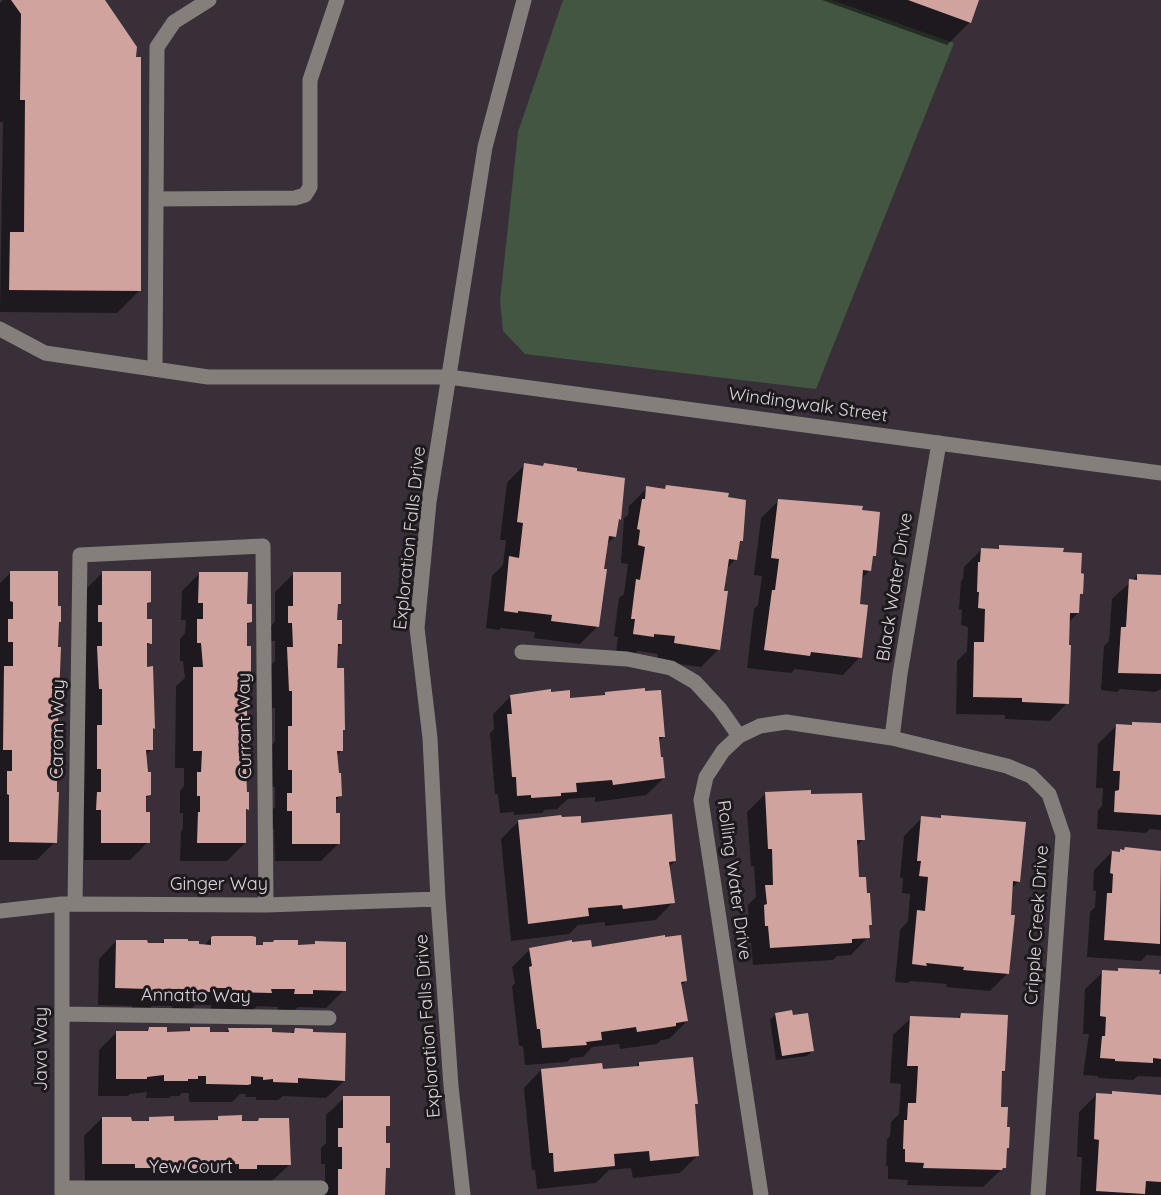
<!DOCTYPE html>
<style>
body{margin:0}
canvas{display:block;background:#382f38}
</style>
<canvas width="1161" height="1195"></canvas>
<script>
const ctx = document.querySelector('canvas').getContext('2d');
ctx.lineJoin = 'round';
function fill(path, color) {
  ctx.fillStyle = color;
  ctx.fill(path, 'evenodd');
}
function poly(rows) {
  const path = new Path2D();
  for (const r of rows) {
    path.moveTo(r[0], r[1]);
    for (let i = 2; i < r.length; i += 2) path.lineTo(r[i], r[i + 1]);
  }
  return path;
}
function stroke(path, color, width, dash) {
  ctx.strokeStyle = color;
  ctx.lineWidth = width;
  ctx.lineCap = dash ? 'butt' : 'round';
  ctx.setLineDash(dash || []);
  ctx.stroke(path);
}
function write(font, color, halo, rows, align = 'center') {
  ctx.font = font + ' Quicksand,sans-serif';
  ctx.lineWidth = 6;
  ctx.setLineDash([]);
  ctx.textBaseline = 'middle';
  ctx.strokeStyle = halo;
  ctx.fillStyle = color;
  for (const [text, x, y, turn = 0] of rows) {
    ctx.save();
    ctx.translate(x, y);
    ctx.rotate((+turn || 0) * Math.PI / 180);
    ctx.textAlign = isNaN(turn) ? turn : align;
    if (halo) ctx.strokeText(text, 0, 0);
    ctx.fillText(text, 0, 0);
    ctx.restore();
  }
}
fill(poly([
 [563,0,832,0,954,43,816,389,525,354,503,331,500,301,518,132]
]), '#435641');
fill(poly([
 [3,0,103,0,140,290,117,313,0,312,3,122,0,122,0,3],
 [822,0,978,0,970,22,947,45],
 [524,465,542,467,544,465,576,472,620,519,617,522,615,536,606,545,597,627,580,644,534,638,535,632,501,628,499,630,486,628,492,576,503,565,506,540,500,540,507,483],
 [667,487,742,540,738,545,736,559,726,569,719,649,701,667,657,661,658,654,638,651,634,654,616,652,618,637,614,636,619,598,624,594,628,564,621,563,624,518,628,515,629,506,647,488,663,490],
 [779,500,875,555,871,559,870,570,861,579,858,606,860,657,843,675,795,669,791,673,747,668,754,609,758,605,762,576,754,575,761,518],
 [1000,547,1062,554,1081,593,1078,597,1078,613,1069,622,1067,703,1050,721,1005,719,1005,715,956,714,957,661,967,651,968,627,961,625,962,610,959,609,961,581,963,579,964,567,982,549,996,550],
 [11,572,56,607,60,622,57,624,56,726,59,768,56,771,55,842,37,860,0,860,0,583],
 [103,572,149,602,145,606,146,621,150,643,145,648,146,668,152,668,153,728,151,730,152,749,145,756,149,795,144,800,148,842,130,860,84,860,84,828,79,828,80,811,84,807,85,590],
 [200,573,246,606,250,622,245,627,250,689,245,693,248,768,245,771,248,809,245,812,245,843,227,861,180,861,181,831,183,829,183,813,180,813,180,791,184,786,184,768,175,768,176,686,185,678,183,661,180,661,180,639,185,633,186,620,181,620,182,591],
 [293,574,340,603,336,607,336,621,341,644,336,648,336,670,342,750,336,756,340,796,335,801,339,843,321,861,275,861,274,829,270,829,270,812,275,807,275,787,271,787,271,746,275,741,275,708,272,708,270,666,275,661,275,641,271,641,271,626,275,621,275,592],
 [1138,575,1161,577,1161,689,1155,692,1120,689,1117,692,1101,690,1104,646,1109,641,1112,599],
 [606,693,664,736,658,742,664,778,646,795,595,802,595,797,568,799,557,809,545,810,542,813,514,815,514,812,500,813,498,794,495,794,490,733,494,729,493,714,511,696,550,694,569,699,602,696],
 [1133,723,1161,725,1161,830,1150,829,1146,833,1097,829,1098,810,1102,806,1103,788,1096,788,1098,744,1116,726,1130,726],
 [765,794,809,796,863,839,856,847,857,879,870,924,868,927,868,937,851,955,837,956,833,960,753,965,751,943,748,943,747,924,749,921,748,905,756,897,754,866,751,866,747,812],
 [942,816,1019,881,1011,889,1008,973,990,991,946,987,947,984,910,981,908,983,895,982,900,930,908,921,910,894,902,893,903,878,900,878,904,836,922,818,938,820],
 [519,821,579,824,675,861,669,867,673,902,656,920,605,926,605,922,578,925,569,934,511,941,501,839],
 [1125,848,1161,852,1161,956,1147,955,1141,961,1087,957,1090,912,1095,907,1096,891,1093,890,1094,870,1112,852,1118,853],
 [211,938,254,946,261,946,264,943,296,947,313,946,316,943,344,990,326,1008,298,1007,294,1011,277,1011,278,1007,257,1006,252,1011,211,1009,211,1005,195,1005,191,1009,172,1010,172,1006,152,1006,148,1010,132,1010,132,1006,98,1005,99,959,116,941,160,945,164,940,204,946],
 [571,944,686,981,680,986,687,1021,669,1039,661,1040,657,1044,620,1049,619,1044,592,1047,583,1057,571,1058,567,1062,525,1065,523,1046,519,1046,512,986,515,983,512,967,530,949],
 [1119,970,1161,975,1161,1077,1138,1076,1133,1080,1098,1078,1098,1076,1083,1075,1089,1034,1083,1034,1085,989,1103,972,1116,972],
 [791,1012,813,1050,807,1056,776,1060,770,1020,775,1015],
 [961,1015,1004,1071,1001,1074,999,1108,1004,1167,983,1187,907,1185,908,1180,888,1179,888,1166,886,1166,887,1139,890,1136,891,1122,899,1114,901,1084,890,1083,893,1035,911,1018,956,1020],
 [149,1028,166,1033,186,1033,191,1028,209,1033,225,1033,229,1029,291,1034,295,1030,344,1081,326,1098,283,1096,278,1100,256,1100,256,1097,245,1097,246,1094,240,1094,232,1102,191,1102,189,1101,189,1093,182,1093,179,1096,171,1096,169,1098,146,1098,147,1092,130,1094,128,1096,98,1096,99,1050,117,1032,145,1033],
 [639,1063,697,1103,693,1107,698,1155,680,1173,633,1178,631,1168,609,1170,596,1183,537,1189,535,1170,532,1170,524,1088,541,1070,601,1071,635,1068],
 [1113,1092,1161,1097,1161,1195,1080,1195,1082,1157,1077,1157,1079,1112,1097,1094,1110,1095],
 [344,1098,388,1125,384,1129,388,1167,384,1172,384,1195,320,1195,325,1184,325,1164,321,1164,321,1148,326,1143,326,1115],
 [219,1117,241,1122,289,1165,271,1182,85,1182,84,1136,102,1118,130,1123,146,1122,150,1119,172,1122,214,1122]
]), '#0007');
fill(poly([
 [11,0,105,0,137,47,136,57,141,57,141,291,9,290,10,232,24,232,25,100,20,100,21,14],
 [908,0,979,0,971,23],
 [524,463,543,466,544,463,577,468,577,471,625,478,621,520,619,519,616,537,609,536,604,569,607,569,599,627,551,621,552,615,518,611,518,613,504,611,509,556,519,558,523,523,517,522],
 [666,485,729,493,728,497,746,500,743,541,740,541,737,560,729,559,724,591,728,591,720,650,674,643,675,636,654,634,654,637,633,634,635,619,631,619,636,579,640,580,645,547,638,545,640,530,637,529,642,499,645,499,646,486,665,489],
 [778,499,863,506,862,510,880,512,876,556,873,556,871,571,863,570,860,604,868,605,862,658,811,652,810,656,764,650,772,590,775,590,779,559,771,558],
 [999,545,1064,548,1063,552,1082,553,1081,573,1084,574,1083,594,1080,594,1079,613,1070,613,1069,645,1071,645,1069,704,1022,702,1022,698,973,697,974,642,984,642,985,609,978,608,979,592,977,592,978,562,980,562,981,548,999,549],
 [10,571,58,571,58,606,61,606,61,622,59,622,58,647,61,647,58,724,61,725,61,768,57,768,57,792,59,792,57,843,9,842,9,795,7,794,7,771,12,771,12,750,3,750,4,666,13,666,13,642,8,642,8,619,13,619,13,602,10,601],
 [102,571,151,571,151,602,147,603,147,619,152,619,152,644,147,643,147,667,153,666,155,729,153,728,153,750,146,750,148,772,151,772,151,795,146,796,146,812,150,812,150,843,101,843,101,810,96,810,97,792,101,792,101,769,97,769,97,725,102,725,102,689,99,689,97,646,102,646,102,622,98,622,98,605,102,605],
 [199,572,248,572,247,604,252,604,252,622,247,623,247,646,251,646,251,689,247,689,247,725,250,725,250,769,246,769,247,792,249,792,249,810,246,809,246,843,197,843,198,812,200,812,200,796,197,796,197,772,201,772,202,751,193,751,193,667,203,667,201,643,197,643,197,619,203,619,203,603,198,603],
 [293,572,341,572,341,604,338,604,337,620,342,620,342,644,338,644,337,668,344,668,345,730,343,730,343,751,337,751,339,773,341,773,342,796,336,797,336,813,340,813,340,844,292,844,292,811,287,811,287,793,292,793,292,770,288,770,288,726,292,726,292,691,289,691,287,647,293,647,292,623,288,623,288,606,293,606],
 [1137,574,1161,575,1161,674,1118,673,1121,627,1126,627,1129,579,1137,580],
 [645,688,645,691,661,690,665,737,659,737,661,757,663,757,665,778,613,785,612,780,576,783,577,792,561,793,561,796,531,798,531,795,517,796,516,777,512,777,507,714,512,714,510,695,551,689,551,692,570,690,570,698,605,695,605,692],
 [1132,722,1161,723,1161,815,1114,812,1115,791,1119,790,1120,771,1113,771,1116,724,1132,725],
 [811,790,811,794,862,793,865,840,857,840,859,877,866,877,867,893,870,893,872,925,869,925,870,938,852,939,852,943,770,948,768,926,765,926,764,905,767,904,765,885,773,885,772,849,768,849,765,792],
 [672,814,676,861,669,862,675,903,623,909,622,905,588,908,589,916,528,924,518,820,561,815,562,817,581,816,581,823],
 [941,815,1026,822,1020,882,1013,881,1011,915,1015,915,1009,974,963,970,964,967,926,963,927,966,912,964,917,910,925,911,928,877,919,876,921,861,917,861,921,816,941,818],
 [1125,847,1161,851,1160,944,1104,940,1107,893,1112,893,1113,874,1110,873,1112,851,1120,852,1120,849,1124,850],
 [665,935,665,937,681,935,687,981,681,982,688,1021,676,1023,676,1026,637,1032,636,1027,601,1032,602,1040,586,1042,587,1045,542,1048,540,1029,537,1029,529,967,532,966,529,948,572,940,572,942,591,940,592,947],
 [213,936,252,936,256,937,256,945,263,945,263,942,273,942,274,940,298,940,298,945,315,944,315,941,346,942,346,991,313,990,313,994,294,994,295,989,271,989,272,993,228,992,228,988,210,988,210,992,190,993,190,989,167,989,167,993,149,992,149,989,115,988,116,940,147,940,148,943,164,943,164,939,188,939,188,941,199,941,199,944,211,945,211,937],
 [1118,968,1160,970,1159,974,1161,974,1161,1059,1153,1058,1153,1063,1115,1061,1115,1059,1100,1058,1102,1036,1105,1036,1106,1017,1100,1016,1102,970,1118,971],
 [792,1010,793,1015,808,1013,814,1051,782,1056,775,1013],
 [961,1013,1008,1015,1005,1071,1002,1071,1001,1107,1008,1107,1007,1127,1010,1127,1009,1148,1007,1148,1006,1168,1003,1168,1002,1170,923,1168,924,1163,905,1162,905,1149,903,1149,904,1120,907,1120,908,1103,916,1103,918,1066,907,1066,910,1016,960,1018],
 [149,1027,167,1027,167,1032,190,1031,190,1027,210,1027,210,1032,229,1032,228,1028,272,1028,272,1032,294,1033,295,1028,313,1029,313,1032,346,1033,345,1081,298,1078,298,1083,273,1082,273,1079,263,1080,263,1077,251,1076,251,1084,248,1085,210,1084,206,1084,206,1076,198,1076,198,1079,188,1079,188,1081,164,1081,164,1075,147,1077,147,1079,116,1079,116,1031,148,1031],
 [693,1057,698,1104,695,1104,699,1156,650,1161,649,1151,614,1154,615,1166,554,1172,553,1153,549,1153,541,1069,602,1063,603,1069,639,1066,639,1062],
 [1112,1091,1161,1095,1161,1182,1146,1181,1145,1194,1096,1191,1099,1140,1094,1139,1096,1093,1112,1094],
 [343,1096,390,1096,390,1126,386,1126,386,1143,390,1143,390,1168,386,1168,385,1195,338,1195,338,1169,342,1169,342,1147,338,1147,338,1128,343,1128],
 [242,1115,242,1121,258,1121,259,1118,289,1118,291,1165,257,1165,257,1169,239,1169,239,1164,216,1165,216,1169,175,1169,176,1164,153,1164,153,1168,135,1168,135,1164,102,1164,102,1117,131,1117,132,1121,149,1121,149,1117,174,1116,174,1121,218,1120,218,1116]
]), '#d0a39f');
stroke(poly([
 [156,199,295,198,305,195,310,187,310,80,337,0],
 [0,329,45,353,208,377,449,377,1161,473],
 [155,369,157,47,174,22,209,0],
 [522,652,627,659,671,668,695,682,720,709,739,736],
 [892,738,900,674,939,443],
 [75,904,80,555,263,546,266,905],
 [0,911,62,904,266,905,438,899],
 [62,1014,329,1018],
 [62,1188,321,1188],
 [62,1195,62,904],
 [463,1195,451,1086,438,899,430,738,417,628,429,502,485,147,524,0],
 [761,1195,701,800,706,777,723,751,739,736,760,726,786,722,892,738,1007,766,1031,776,1049,794,1063,835,1038,1195]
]), '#857f7b', 15);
write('18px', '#dcd6dc', '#1d191c', [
 ["Windingwalk Street",808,405,8],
 ["Exploration Falls Drive",410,538,-84],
 ["Black Water Drive",895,587,-81],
 ["Currant Way",245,726,-91],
 ["Carom Way",58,729,-89],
 ["Rolling Water Drive",734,880,82],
 ["Ginger Way",219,885],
 ["Cripple Creek Drive",1037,925,-86],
 ["Annatto Way",196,996,1],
 ["Exploration Falls Drive",428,1026,-94],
 ["Java Way",42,1049,-90],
 ["Yew Court",191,1168]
]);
</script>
